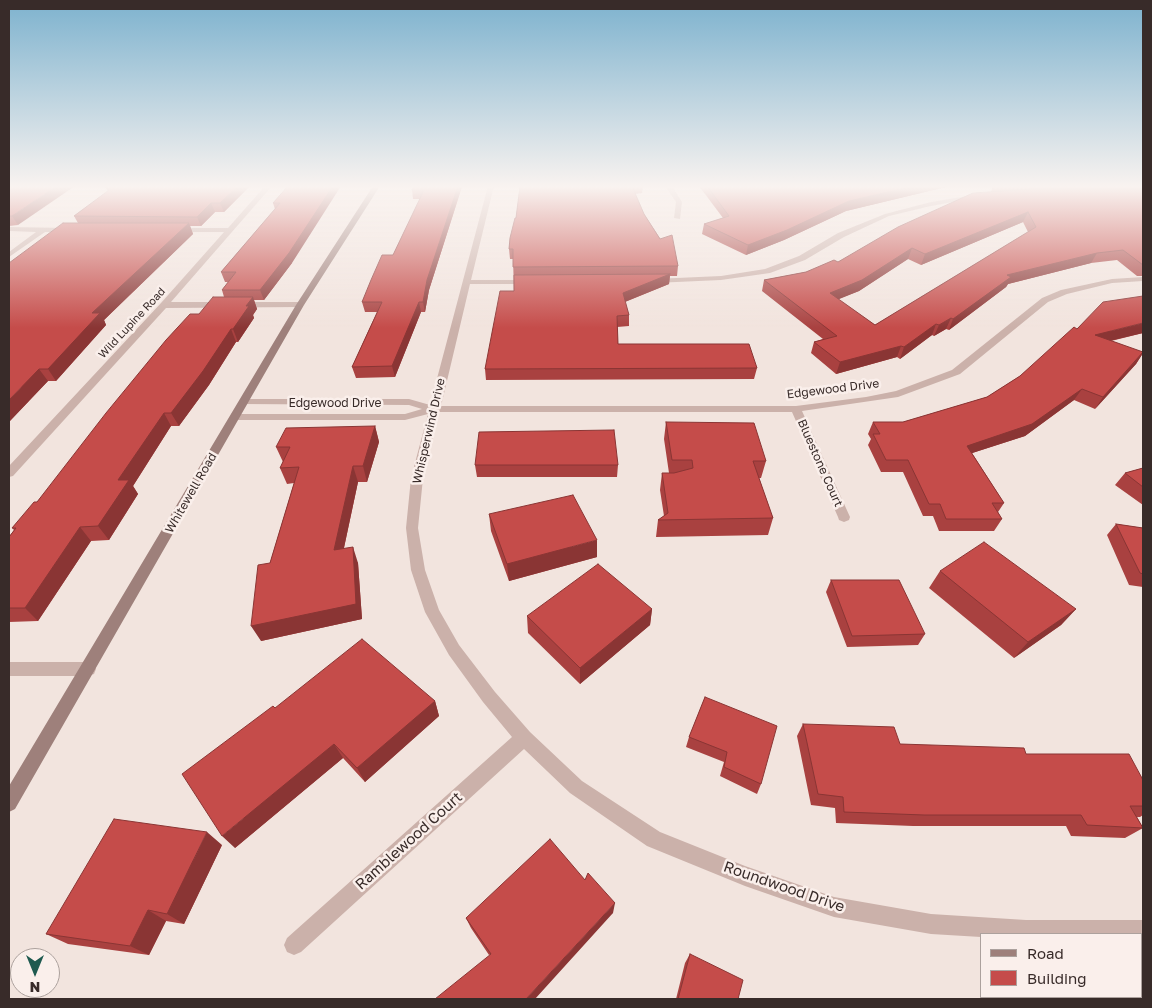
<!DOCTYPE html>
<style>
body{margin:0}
#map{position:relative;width:1152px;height:1008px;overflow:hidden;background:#f2e4de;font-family:"Golos Text",sans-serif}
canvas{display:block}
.frame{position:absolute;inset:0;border:10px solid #382b29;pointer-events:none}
.legend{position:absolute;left:980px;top:933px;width:162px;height:65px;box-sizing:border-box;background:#faefeb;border:1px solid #aca19d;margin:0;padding:6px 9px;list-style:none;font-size:15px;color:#382b29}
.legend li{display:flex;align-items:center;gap:10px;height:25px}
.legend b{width:25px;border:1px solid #aca19d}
.north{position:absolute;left:10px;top:948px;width:50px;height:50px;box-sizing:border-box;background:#faefeb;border:1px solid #aca19d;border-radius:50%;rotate:180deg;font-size:14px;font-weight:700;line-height:20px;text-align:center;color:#382b29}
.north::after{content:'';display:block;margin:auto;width:18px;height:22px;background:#1f5a50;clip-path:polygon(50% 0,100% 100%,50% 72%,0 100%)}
</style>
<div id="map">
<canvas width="1152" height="1008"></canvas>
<div class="frame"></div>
<ul class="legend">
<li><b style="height:6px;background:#9e807b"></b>Road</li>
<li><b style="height:14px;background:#c54c4a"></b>Building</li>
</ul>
<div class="north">N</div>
</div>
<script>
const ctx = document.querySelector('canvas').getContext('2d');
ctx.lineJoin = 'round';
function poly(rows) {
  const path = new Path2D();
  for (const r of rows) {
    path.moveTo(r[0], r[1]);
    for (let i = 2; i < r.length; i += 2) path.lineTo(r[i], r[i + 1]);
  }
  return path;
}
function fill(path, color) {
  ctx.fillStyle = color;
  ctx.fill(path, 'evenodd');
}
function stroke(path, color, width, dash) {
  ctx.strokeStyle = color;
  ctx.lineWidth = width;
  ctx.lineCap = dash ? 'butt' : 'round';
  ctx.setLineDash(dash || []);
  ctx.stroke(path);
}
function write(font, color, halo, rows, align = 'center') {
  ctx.font = font + ' "Golos Text",sans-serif';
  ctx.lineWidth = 5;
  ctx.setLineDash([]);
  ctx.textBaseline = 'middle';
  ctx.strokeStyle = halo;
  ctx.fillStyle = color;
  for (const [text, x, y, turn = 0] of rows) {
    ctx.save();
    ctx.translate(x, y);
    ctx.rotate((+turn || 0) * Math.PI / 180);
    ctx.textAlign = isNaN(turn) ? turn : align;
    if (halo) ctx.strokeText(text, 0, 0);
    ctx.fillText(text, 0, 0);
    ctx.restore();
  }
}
fill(poly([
 [265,186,272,186,171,302,300,302,303,303,303,307,166,308,13,476,9,477,9,466,161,303,224,232,175,232,171,230,172,228,228,228,265,186],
 [488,186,494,186,471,280,531,280,535,282,531,284,470,284,441,406,796,406,866,397,896,391,952,370,1042,298,1061,290,1112,279,1143,277,1143,281,1112,283,1067,294,1048,302,960,374,898,397,802,411,850,517,849,520,844,522,839,520,838,517,792,412,439,412,423,478,418,528,425,570,439,610,459,645,495,692,530,732,582,781,660,832,745,866,834,897,931,914,1026,920,1143,920,1143,940,1141,940,1141,934,981,934,981,937,931,934,834,917,745,886,647,846,570,793,524,749,301,952,294,955,287,952,284,945,287,938,512,737,483,702,449,655,425,612,411,570,406,528,411,478,428,414,405,420,235,420,230,417,235,414,405,414,422,409,409,405,240,404,239,402,244,399,409,399,430,405,488,186],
 [665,186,672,186,682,202,680,219,674,218,676,202,665,186],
 [973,195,976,197,975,198,931,206,889,216,844,237,805,260,770,273,721,280,654,283,650,281,654,279,721,276,765,269,799,256,838,233,885,214,931,202,973,195],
 [9,227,70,228,74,230,70,232,45,232,9,257,9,252,36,232,9,231,9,227],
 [9,662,88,662,94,664,96,669,94,674,88,676,9,676,9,662]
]), '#cbb1aa');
fill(poly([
 [373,186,380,186,304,305,15,809,9,812,9,786,296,305,373,186]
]), '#9e807b');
fill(poly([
 [9,186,18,225,9,226],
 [104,186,250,186,224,212,215,212,201,226,190,226,193,234,104,320,106,325,56,381,48,381,9,422,78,223,74,216,108,191],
 [288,186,292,263,264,300,254,300,257,309,253,315,254,318,238,342,236,342,209,385,179,426,171,426,133,486,138,494,109,540,91,541,38,621,9,622,9,537,14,530,12,528,37,502,199,314,224,297,222,290,228,282,225,282,221,272,275,209,273,203],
 [520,186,643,186,642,193,635,194,644,214,678,266,677,276,670,276,669,284,625,302,629,315,629,326,617,327,618,344,757,368,754,379,486,380,485,369,514,291,513,259,510,259,509,249,516,218],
 [699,186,950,186,846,211,784,240,746,255,702,234,704,224,723,218],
 [993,186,1143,186,1143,276,1137,276,1117,260,1091,263,1008,284,1006,287,949,330,946,329,934,336,932,335,900,359,897,357,836,374,811,353,814,342,823,339,762,291,764,280,806,272,838,262,991,192],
 [1023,222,1028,232,875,325,838,299,859,291,908,259,921,265],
 [462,187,429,290,425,312,421,312,395,377,356,378,352,367,377,312,365,312,362,302,393,255,420,199,413,199,412,190],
 [1077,329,1143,333,1111,341,1143,353,1136,364,1095,409,1074,400,1025,436,972,453,1004,503,998,512,1002,519,994,531,939,531,933,516,923,516,903,472,881,472,868,445,871,439,868,434,873,422,903,422,987,397,1020,376],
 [666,422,766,461,761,478,759,478,773,518,768,535,656,537,658,520,664,516,660,490,662,473,669,473,664,439],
 [375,426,379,442,367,482,358,482,344,548,358,563,362,619,261,641,270,563,294,483,287,484,280,468,283,462,276,447],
 [475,465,618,465,617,477,477,477],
 [1143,468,1143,505,1115,485,1125,473],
 [489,514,597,557,509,581,491,531],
 [1116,524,1143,528,1143,587,1129,585,1107,535],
 [940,571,1076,609,1061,625,1014,658,929,588],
 [831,580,925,634,918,645,847,647,826,592],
 [652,609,650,625,580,684,528,633,527,616],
 [705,697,761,784,757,794,720,776,724,762,686,747,689,737],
 [435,701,439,716,365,782,343,758,235,848,275,708],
 [803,724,900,744,1026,754,1143,780,1143,815,1140,817,1137,817,1143,828,1125,838,1071,836,1066,826,913,826,836,823,835,808,811,805,797,736],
 [222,845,184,924,166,921,149,955,68,944,46,934],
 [613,913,489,955,471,928,466,918],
 [690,954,738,999,676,999,685,963]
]), '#a94140');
fill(poly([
 [57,186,75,186,18,225,12,216],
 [238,186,250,186,224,212,220,203],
 [333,186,341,186,292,263,264,300,260,290],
 [458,186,462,186,429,290,425,312,423,302,427,280],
 [914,186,950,186,846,211,784,240,746,255,748,245,849,201],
 [211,203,215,212,201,226,197,217],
 [1028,212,1023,222,921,265,925,254],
 [189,223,193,234,104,320,106,325,56,381,48,369,92,313],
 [912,248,908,259,859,291,827,304,830,293],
 [1097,253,1091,263,1008,284,1006,287,949,330,953,319,1007,275],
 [670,274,669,284,622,303,623,293],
 [253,297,257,309,253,315,254,318,238,342,233,329,246,306],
 [419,302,421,312,395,377,392,366],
 [951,318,946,329,934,336,939,325],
 [1143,323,1143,333,1088,346,1095,335],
 [936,324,932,335,900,359,904,347],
 [231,329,236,342,209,385,179,426,171,413],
 [901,346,897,357,836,374,840,362],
 [1143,353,1136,364,1095,409,1103,397],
 [39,369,48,381,9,422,9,400],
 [1082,389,1074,400,1025,436,960,457,967,446],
 [164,413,171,426,133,486,138,494,109,540,98,526,118,480],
 [375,426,379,442,367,482,363,466],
 [353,466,358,482,340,566,334,550],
 [80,527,91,541,38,621,25,608],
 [597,540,597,557,509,581,507,564],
 [353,547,358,563,362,619,261,641,251,626],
 [652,609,650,625,580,684,580,668],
 [1076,609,1061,625,1014,658,1028,642],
 [435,701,439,716,365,782,357,768],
 [334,744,343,758,235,848,222,836],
 [207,832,222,845,184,924,167,914],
 [615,903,613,913,535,999,526,999],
 [148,910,166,921,149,955,130,946]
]), '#8a3534');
const building = poly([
 [9,186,57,186,12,216,9,216,9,186],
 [106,186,238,186,220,203,211,203,197,217,74,216,109,190,106,186],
 [288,186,333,186,289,253,260,290,222,290,236,272,221,272,280,203,273,203,288,186],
 [414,186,458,186,427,280,423,302,419,302,392,366,352,367,382,302,362,302,371,280,382,255,393,255,424,190,412,190,414,186],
 [520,186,632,186,644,214,660,239,672,235,678,266,513,267,513,249,509,249,510,238,515,218,516,218,520,186],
 [707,186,914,186,849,201,787,230,748,245,704,224,729,216,707,186],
 [1031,189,1143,189,1143,265,1123,250,1097,253,1007,275,1011,277,953,319,951,318,939,325,936,324,904,347,901,346,840,362,814,342,837,336,764,280,806,272,834,260,838,262,898,227,973,193,1031,189],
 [1028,212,1036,227,875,325,830,293,862,280,912,248,925,254,1028,212],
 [63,223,189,223,92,313,100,313,48,369,39,369,9,400,9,263,63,223],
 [670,274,623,293,629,315,617,316,618,344,749,344,757,368,485,369,500,291,514,291,514,275,670,274],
 [1143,296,1143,323,1095,335,1143,352,1103,397,1082,389,1032,424,967,446,1004,503,992,503,1002,519,946,519,940,504,929,504,908,460,886,460,873,434,880,434,873,422,903,422,987,397,1020,376,1074,327,1077,329,1103,302,1143,296],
 [213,297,253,297,246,306,249,306,233,329,231,329,203,371,171,413,164,413,118,480,129,480,98,526,80,527,25,608,9,608,9,537,16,528,12,528,34,502,37,502,106,413,166,340,190,314,199,314,213,297],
 [666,422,754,423,766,461,753,461,773,518,658,520,668,513,662,473,674,473,693,468,692,460,672,460,666,422],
 [375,426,363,466,353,466,334,550,353,547,356,604,251,626,258,565,270,563,299,467,280,468,290,447,276,447,286,428,375,426],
 [614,430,618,465,475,465,479,432,614,430],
 [1143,468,1143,487,1125,473,1143,468],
 [573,495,597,540,507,564,489,514,573,495],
 [1116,524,1143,528,1143,574,1140,573,1116,524],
 [984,542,1076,609,1028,642,940,571,984,542],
 [598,564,652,609,580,668,527,616,598,564],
 [831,580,899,580,925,634,852,636,831,580],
 [362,639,435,701,357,768,334,744,222,836,182,774,273,706,275,708,362,639],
 [705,697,777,726,761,784,724,767,727,752,689,737,705,697],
 [803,724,894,727,900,744,1024,748,1026,754,1129,754,1143,780,1143,806,1130,806,1143,828,1087,825,1081,815,924,815,844,812,843,797,818,794,803,724],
 [114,819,207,832,167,914,148,910,130,946,46,934,114,819],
 [550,839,585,880,588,873,615,903,526,999,435,999,491,954,466,918,550,839],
 [690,954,743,980,738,999,678,999,690,954]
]);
fill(building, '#c54c4a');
stroke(building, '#8a3534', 1);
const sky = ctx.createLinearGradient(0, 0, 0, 328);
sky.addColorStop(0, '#7db2ce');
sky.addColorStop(0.57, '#f9f3f0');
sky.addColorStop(1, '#f9f3f000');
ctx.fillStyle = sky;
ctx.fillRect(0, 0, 1152, 328);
write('11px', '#382b29', '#faefeb', [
 ["Wild Lupine Road",132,323,-47]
]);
write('12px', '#382b29', '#faefeb', [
 ["Edgewood Drive",833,389,-7],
 ["Edgewood Drive",335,403],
 ["Whisperwind Drive",429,431,-77],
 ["Bluestone Court",820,463,66],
 ["Whitewell Road",191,493,-60]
]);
write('15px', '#382b29', '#faefeb', [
 ["Ramblewood Court",409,841,-42],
 ["Roundwood Drive",784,887,19]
]);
</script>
